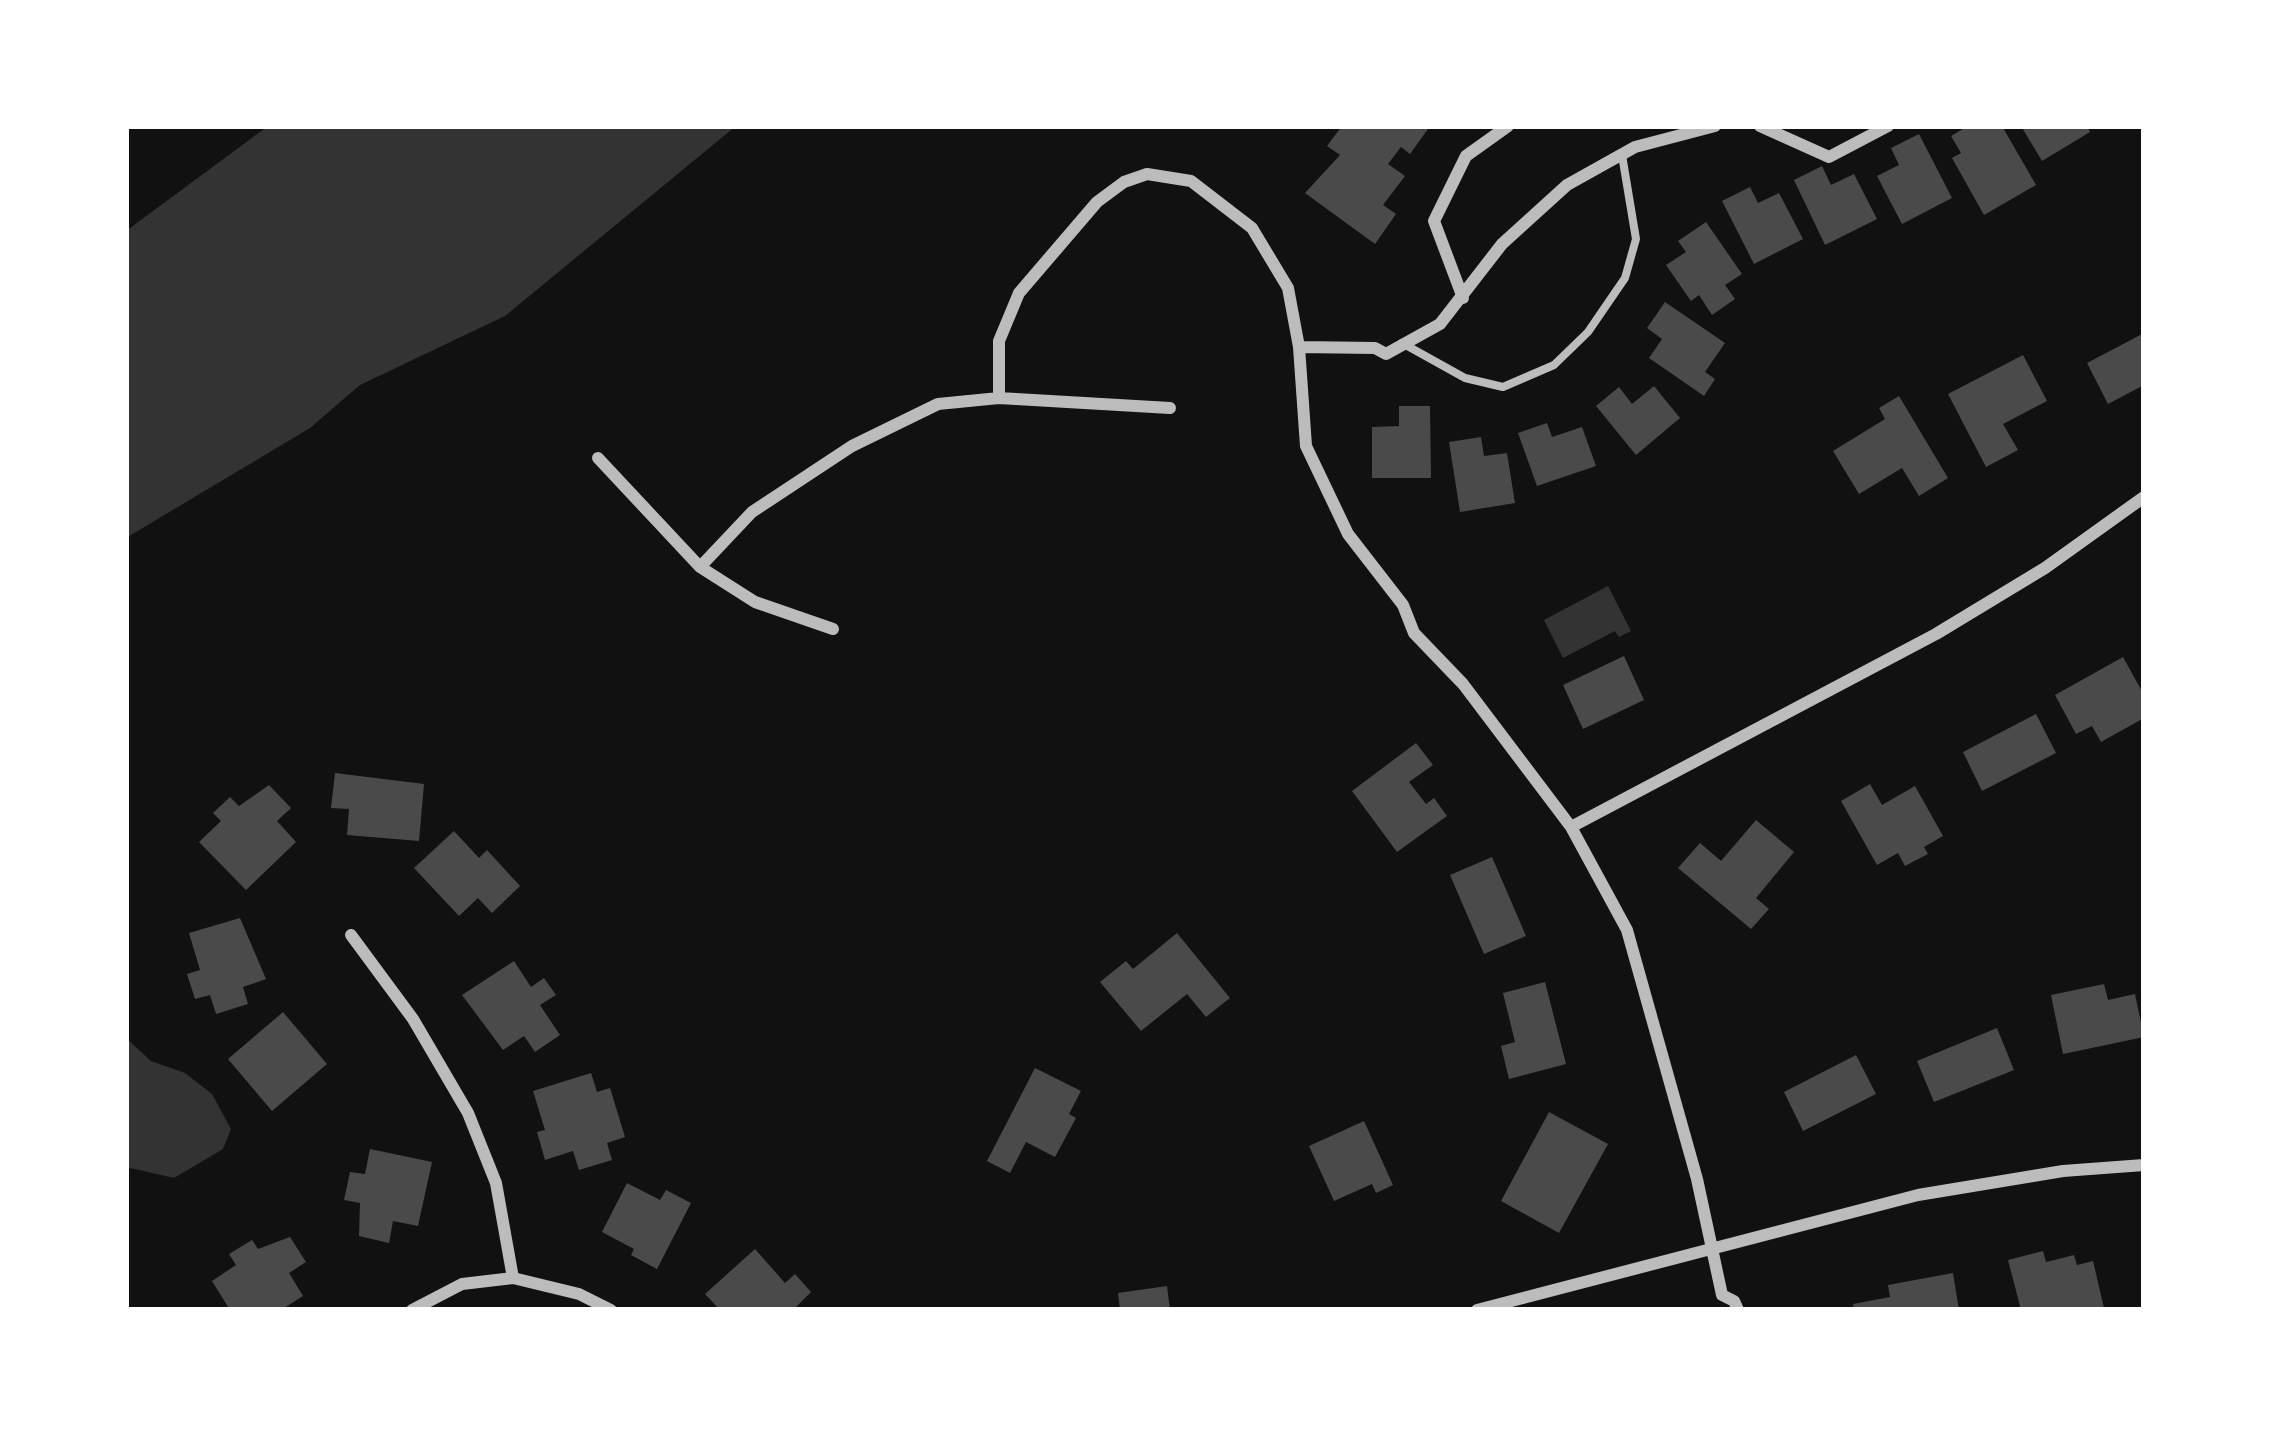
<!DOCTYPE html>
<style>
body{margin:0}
#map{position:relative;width:2270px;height:1436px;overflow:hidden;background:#111;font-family:Inter,sans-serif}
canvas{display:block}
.frame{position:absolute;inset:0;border:129px solid #fff;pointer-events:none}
</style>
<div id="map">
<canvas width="2270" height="1436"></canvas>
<div class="frame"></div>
</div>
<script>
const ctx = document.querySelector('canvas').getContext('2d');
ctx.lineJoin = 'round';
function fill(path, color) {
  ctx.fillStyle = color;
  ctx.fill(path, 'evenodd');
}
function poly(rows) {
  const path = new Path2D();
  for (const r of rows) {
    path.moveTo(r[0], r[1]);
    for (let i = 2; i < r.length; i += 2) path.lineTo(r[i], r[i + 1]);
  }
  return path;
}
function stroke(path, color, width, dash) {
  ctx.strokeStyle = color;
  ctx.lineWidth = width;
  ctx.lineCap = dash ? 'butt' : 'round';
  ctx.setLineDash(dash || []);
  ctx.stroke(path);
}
fill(poly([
 [268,126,736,126,505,316,360,385,310,428,126,538,126,231],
 [1608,586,1631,631,1619,637,1615,631,1563,658,1544,620],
 [126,1038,151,1061,185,1073,212,1094,231,1129,223,1149,174,1178,126,1167]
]), '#333');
fill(poly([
 [1342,126,1428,129,1410,154,1401,147,1388,164,1405,176,1383,205,1396,214,1375,244,1305,193,1340,155,1327,146],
 [1968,126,2002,126,2036,185,1984,215,1952,158,1961,153,1951,136],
 [2021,126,2087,126,2090,132,2042,161],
 [1919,134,1952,198,1902,224,1877,176,1899,165,1891,148],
 [1822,166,1831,185,1854,174,1877,219,1825,245,1794,180],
 [1750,187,1758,203,1779,193,1803,239,1754,264,1722,201],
 [1706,222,1742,274,1725,285,1735,299,1712,315,1699,295,1691,301,1666,265,1686,252,1678,241],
 [1665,302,1725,343,1705,372,1715,379,1704,396,1649,358,1662,339,1647,328],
 [2144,333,2144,385,2108,404,2087,363],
 [2023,355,2047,401,2003,424,2018,450,1986,467,1948,394],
 [1654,386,1680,418,1636,455,1596,406,1619,387,1632,404],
 [1899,396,1948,478,1919,496,1902,468,1859,494,1833,451,1885,419,1879,408],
 [1399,406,1430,406,1431,478,1372,478,1372,427,1399,426],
 [1547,423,1552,437,1582,427,1596,466,1537,486,1518,433],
 [1481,437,1484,456,1507,453,1515,503,1460,512,1449,442],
 [1624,656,1644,700,1583,729,1563,685],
 [2123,657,2144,695,2144,718,2101,742,2092,726,2076,734,2055,695],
 [2036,714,2056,753,1982,791,1963,752],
 [1416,743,1433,765,1409,782,1426,804,1434,798,1447,816,1397,852,1352,791],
 [335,773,424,784,419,841,347,835,349,809,331,808],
 [1870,784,1882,805,1915,786,1943,836,1924,847,1928,854,1905,866,1898,853,1877,865,1841,801],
 [269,785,291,808,277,821,296,842,246,890,199,842,221,821,213,813,230,797,239,806],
 [1756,820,1794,852,1756,898,1769,909,1751,929,1678,868,1700,843,1721,861],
 [454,831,479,858,487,850,520,886,492,913,478,898,459,916,414,868],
 [1492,857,1526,936,1484,954,1450,875],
 [240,918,266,979,243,987,248,1004,216,1014,210,995,195,999,187,974,200,970,189,933],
 [1177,933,1230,998,1206,1017,1187,994,1141,1031,1100,982,1126,961,1133,969],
 [514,961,531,987,544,978,556,995,540,1005,560,1035,535,1052,524,1036,503,1050,462,995],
 [1545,982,1566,1064,1509,1079,1501,1046,1515,1042,1503,993],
 [2104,984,2108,1000,2135,994,2144,1037,2063,1054,2051,995],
 [283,1012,327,1064,272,1111,228,1059],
 [1997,1028,2014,1070,1934,1102,1917,1061],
 [1856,1055,1876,1094,1803,1131,1784,1092],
 [1035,1068,1081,1091,1069,1114,1076,1118,1055,1157,1026,1142,1010,1173,987,1161],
 [591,1073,597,1092,610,1088,625,1137,607,1143,612,1160,579,1170,573,1151,545,1160,537,1132,545,1130,533,1091],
 [1549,1112,1608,1144,1559,1233,1501,1201],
 [1364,1121,1393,1185,1376,1193,1372,1184,1334,1201,1309,1146],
 [370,1149,432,1162,418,1226,393,1221,389,1243,359,1236,360,1203,344,1200,350,1172,365,1174],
 [627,1183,660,1200,666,1190,691,1203,657,1269,631,1255,634,1249,602,1232],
 [290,1237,306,1262,289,1273,303,1296,281,1310,230,1310,212,1281,236,1265,229,1254,252,1240,258,1249],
 [755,1249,785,1283,795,1274,811,1292,796,1307,799,1310,720,1310,705,1294],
 [2043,1251,2046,1262,2074,1255,2077,1265,2093,1261,2104,1308,2021,1310,2008,1260],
 [1953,1273,1959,1310,1854,1310,1853,1304,1890,1297,1888,1285],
 [1167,1286,1170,1310,1120,1310,1118,1293]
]), '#4a4a4a');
stroke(poly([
 [1402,343,1465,378,1503,387,1554,365,1588,332,1625,278,1636,239,1622,155]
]), '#bcbcbc', 8);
stroke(poly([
 [1760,126,1829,157,1888,126],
 [1463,298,1434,221,1466,156,1508,126],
 [1299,347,1375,348,1386,354,1440,324,1502,244,1567,185,1635,147,1715,126],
 [999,398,999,341,1019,293,1097,202,1124,182,1147,174,1191,181,1252,228,1288,288,1299,347,1306,446,1348,534,1403,605,1414,633,1463,684,1571,827,1627,930,1697,1179,1722,1295,1734,1301,1738,1310],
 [598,458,700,567,755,602,833,629],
 [700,567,752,512,852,446,938,404,999,398,1170,408],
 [1571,827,1936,634,2045,568,2144,497],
 [351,935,413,1019,468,1113,496,1183,513,1278],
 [412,1310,462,1284,513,1278,579,1294,611,1310],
 [1477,1310,1918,1195,2063,1171,2144,1165]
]), '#bcbcbc', 12);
</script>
